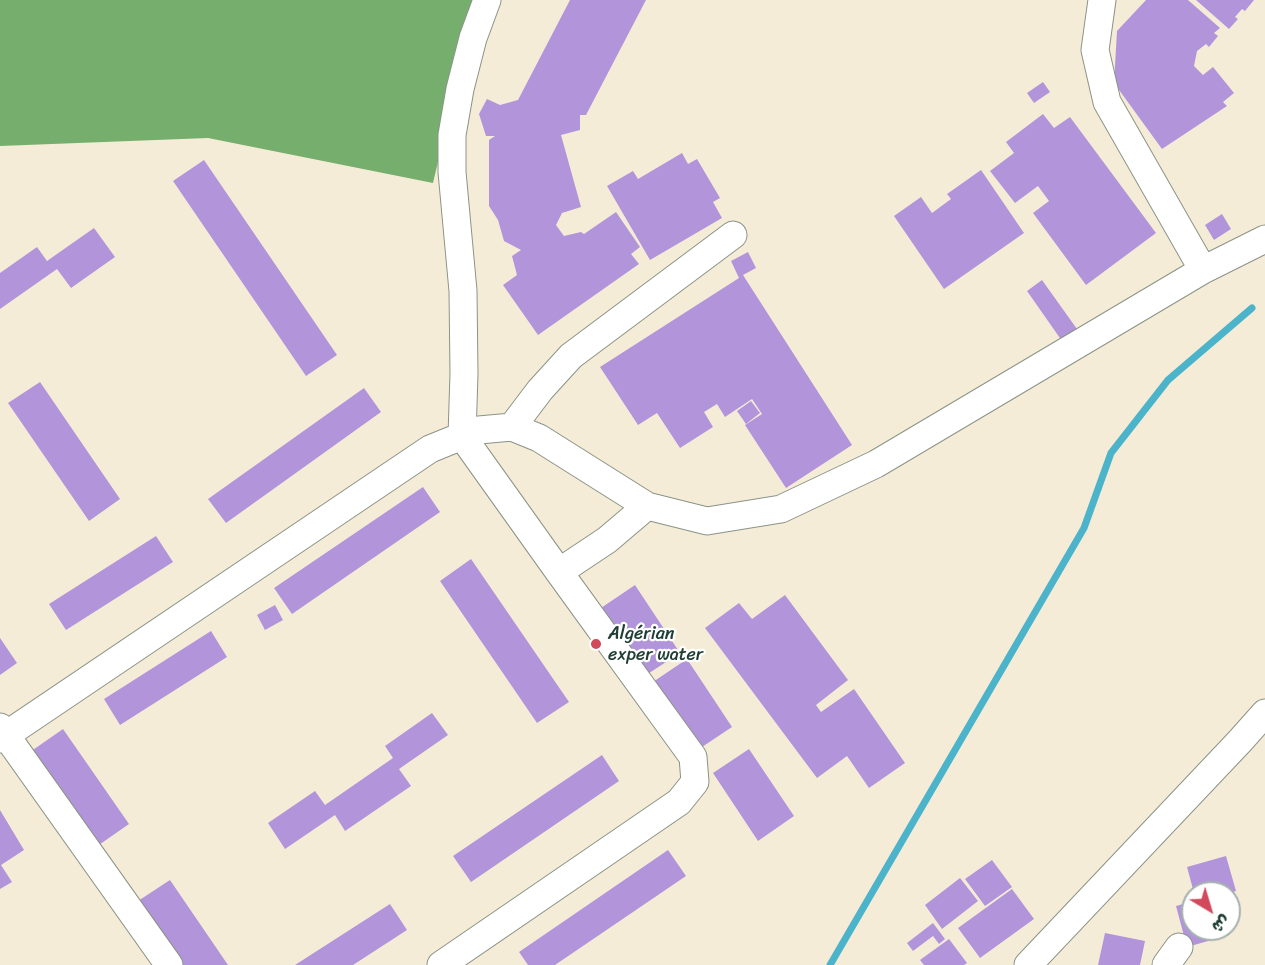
<!DOCTYPE html>
<meta charset="utf-8">
<style>
body{margin:0}
#map{position:relative;width:1265px;height:965px;overflow:hidden;background:#f5ecd8;font-family:Sriracha,"Playpen Sans Arabic",sans-serif}
canvas{display:block}
.north{position:absolute;left:1181px;top:881px;width:60px;height:60px;box-sizing:border-box;background:#fff;border:2px solid #a5b1ae;border-radius:50%;rotate:142deg;font-size:16px;font-weight:700;line-height:24px;text-align:center;color:#1f3d34}
.north::after{content:'';display:block;margin:auto;width:21px;height:27px;background:#d1495b;clip-path:polygon(50% 0,100% 100%,50% 72%,0 100%)}
</style>
<div id="map">
<canvas width="1265" height="965"></canvas>
<div class="north">ش</div>
</div>
<script>
const ctx = document.querySelector('canvas').getContext('2d');
ctx.lineJoin = 'round';
function fill(path, color) {
  ctx.fillStyle = color;
  ctx.fill(path, 'evenodd');
}
function poly(rows) {
  const path = new Path2D();
  for (const r of rows) {
    path.moveTo(r[0], r[1]);
    for (let i = 2; i < r.length; i += 2) path.lineTo(r[i], r[i + 1]);
  }
  return path;
}
function stroke(path, color, width, dash) {
  ctx.strokeStyle = color;
  ctx.lineWidth = width;
  ctx.lineCap = dash ? 'butt' : 'round';
  ctx.setLineDash(dash || []);
  ctx.stroke(path);
}
function write(font, color, halo, rows, align = 'center') {
  ctx.font = font + ' Sriracha,sans-serif';
  ctx.lineWidth = 4.5;
  ctx.setLineDash([]);
  ctx.textBaseline = 'middle';
  ctx.strokeStyle = halo;
  ctx.fillStyle = color;
  for (const [text, x, y, turn = 0] of rows) {
    ctx.save();
    ctx.translate(x, y);
    ctx.rotate((+turn || 0) * Math.PI / 180);
    ctx.textAlign = isNaN(turn) ? turn : align;
    if (halo) ctx.strokeText(text, 0, 0);
    ctx.fillText(text, 0, 0);
    ctx.restore();
  }
}
fill(poly([
 [0,0,476,0,433,183,208,138,0,146]
]), '#76af6d');
stroke(poly([
 [830,965,1084,528,1111,453,1168,380,1252,308]
]), '#4bb3ca', 7);
fill(poly([
 [570,0,646,0,586,115,580,115,580,130,561,135,581,207,562,213,556,225,564,236,581,232,584,234,616,212,640,247,631,254,639,264,538,335,503,285,517,275,512,256,521,250,504,241,498,220,489,206,489,140,495,136,486,136,479,114,487,99,500,105,518,100],
 [1146,0,1188,0,1220,28,1214,33,1218,36,1209,47,1206,44,1197,51,1194,66,1203,75,1213,67,1234,93,1223,102,1227,106,1162,149,1114,83,1117,31],
 [1196,0,1254,0,1245,11,1242,9,1235,17,1238,19,1229,29],
 [1043,82,1050,92,1034,103,1027,93],
 [1043,114,1054,128,1070,117,1156,233,1086,285,1033,213,1049,201,1038,186,1015,203,990,171,1014,153,1006,142],
 [682,153,688,164,697,159,720,198,713,202,722,218,650,260,607,186,633,171,638,179],
 [204,160,337,355,306,376,173,181],
 [981,170,1024,233,944,289,894,216,921,197,932,213,951,199,947,194],
 [1222,214,1231,229,1214,240,1205,225],
 [94,228,115,257,71,288,57,269,0,309,0,273,37,247,47,261],
 [748,252,756,268,743,275,852,445,786,488,745,425,762,414,752,399,725,417,717,404,704,412,713,427,680,448,657,413,638,425,600,367,739,278,731,261],
 [1042,280,1077,329,1062,341,1027,291],
 [40,382,120,499,89,521,8,403],
 [364,388,381,412,226,523,208,499],
 [751,401,760,413,746,424,737,411],
 [423,487,440,512,292,614,274,588],
 [156,536,173,562,66,630,49,604],
 [471,559,569,702,537,723,440,581],
 [635,585,680,653,643,677,598,610],
 [785,595,848,680,816,705,821,712,854,689,905,763,869,788,847,756,817,778,705,628,739,603,752,619],
 [275,605,283,620,265,630,257,615],
 [211,631,227,657,120,725,104,699],
 [0,638,17,663,0,675],
 [687,659,732,727,696,751,650,684],
 [432,713,448,735,399,769,411,786,345,831,335,815,285,849,268,823,315,791,325,805,393,758,385,746],
 [63,729,129,824,96,847,30,752],
 [749,749,794,816,758,841,713,773],
 [602,755,619,781,471,882,453,856],
 [0,810,24,850,1,865,12,882,0,889],
 [668,850,686,876,555,965,528,965,519,952],
 [1226,856,1236,891,1229,893,1194,893,1187,867],
 [992,860,1012,887,985,906,965,879],
 [960,878,978,901,942,929,925,905],
 [170,880,228,965,181,965,138,901],
 [1012,889,1034,919,980,958,958,928],
 [1193,901,1193,929,1227,929,1229,935,1187,947,1176,906],
 [390,904,407,930,353,965,295,965],
 [933,923,945,939,939,944,933,936,913,951,907,943],
 [1105,933,1145,941,1140,965,1098,965],
 [949,939,967,963,964,965,924,965,920,960]
]), '#b294db');
const minor = poly([
 [487,0,473,38,460,89,452,135,452,172,463,291,464,374,462,436,479,430,512,427,539,438,647,506,707,521,781,509,876,464,1203,270,1265,239],
 [1102,0,1095,50,1107,102,1203,270],
 [512,427,540,390,571,356,733,235],
 [559,572,607,540,647,506],
 [0,727,169,965],
 [0,739,430,449,462,436,559,572,693,757,695,782,679,802,441,965],
 [1028,965,1240,741,1265,713],
 [1166,965,1179,947]
]);
stroke(minor, '#8a9486', 29);
stroke(minor, '#fff', 27);
for (const [x, y, r, color] of [
 [596,644,6,"#d1495b"]
]) {
  const dot = new Path2D();
  dot.arc(x, y, r, 0, 2 * Math.PI);
  ctx.fillStyle = color;
  ctx.fill(dot);
  stroke(dot, '#fff', 2);
}
write('18px', '#1f3d34', '#fff', [
 ["Algérian",608,634],
 ["exper water",608,655]
], 'left');
</script>
